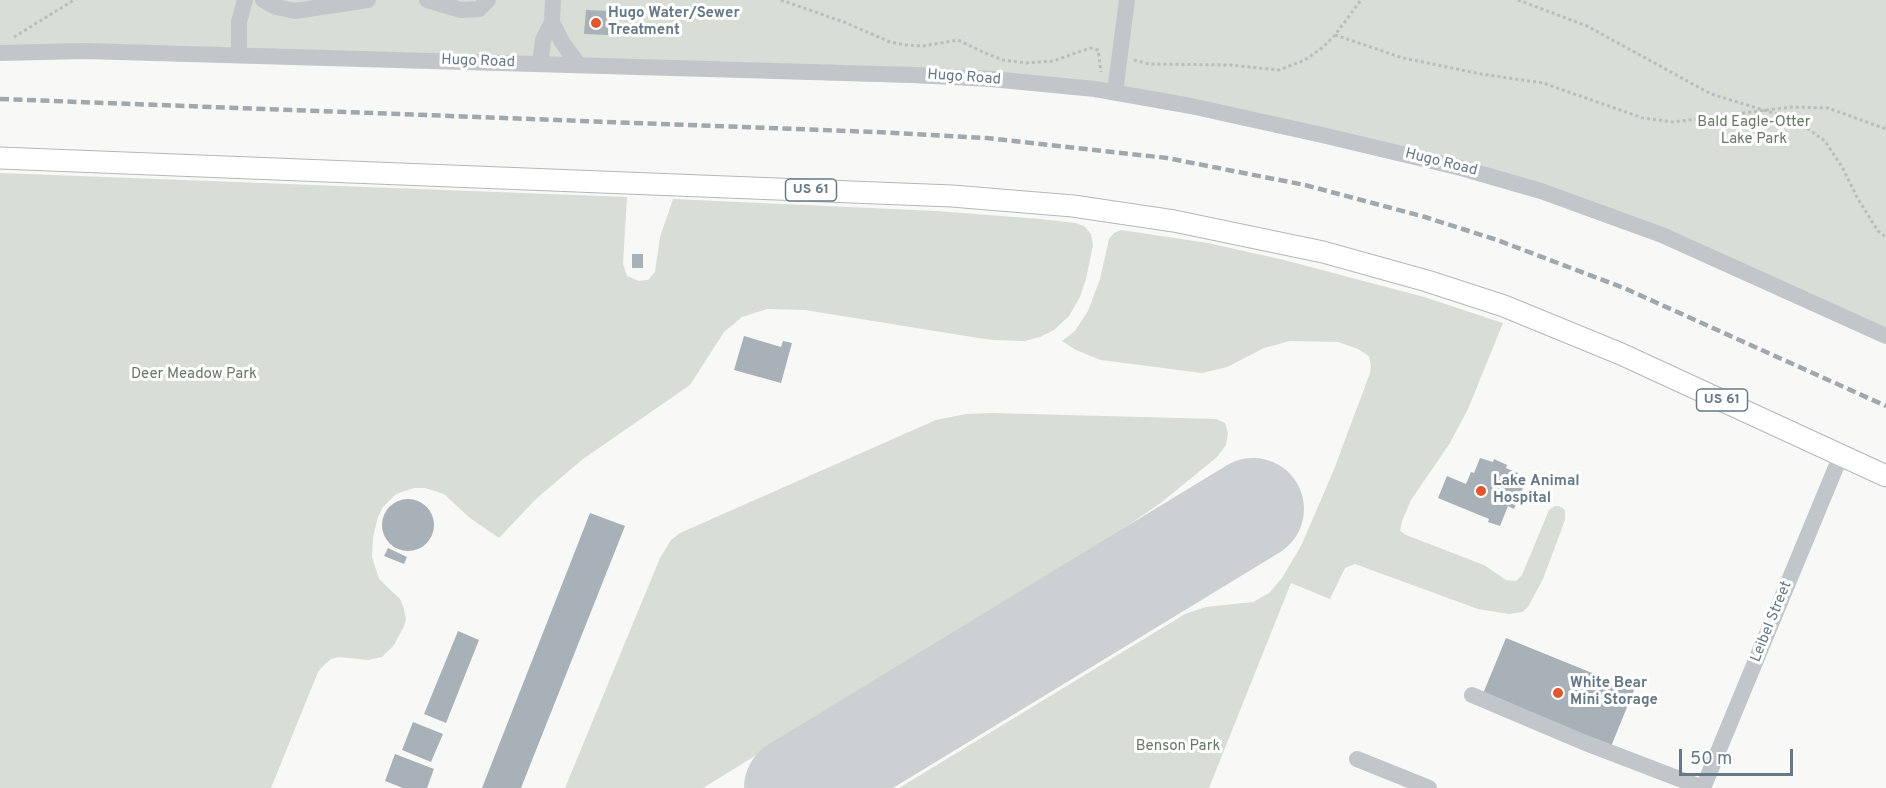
<!DOCTYPE html>
<style>
body{margin:0}
#map{position:relative;width:1886px;height:788px;overflow:hidden;background:#f8f8f6;font-family:Overpass,sans-serif}
canvas{display:block}
.scale{position:absolute;left:1679px;top:749px;width:114px;height:27px;box-sizing:border-box;border:3px solid #677987;border-top:0;padding-left:8px;font-size:18px;line-height:21px;white-space:nowrap;color:#677987;-webkit-text-stroke:4px #fff;paint-order:stroke}
</style>
<div id="map">
<canvas width="1886" height="788"></canvas>
<div class="scale">50 m</div>
</div>
<script>
const ctx = document.querySelector('canvas').getContext('2d');
ctx.lineJoin = 'round';
function fill(path, color) {
  ctx.fillStyle = color;
  ctx.fill(path, 'evenodd');
}
function poly(rows) {
  const path = new Path2D();
  for (const r of rows) {
    if (r.length === 3) {
      path.moveTo(r[0] + r[2], r[1]);
      path.arc(r[0], r[1], r[2], 0, 2 * Math.PI);
      continue;
    }
    path.moveTo(r[0], r[1]);
    for (let i = 2; i < r.length; i += 2) path.lineTo(r[i], r[i + 1]);
  }
  return path;
}
function stroke(path, color, width, dash) {
  ctx.strokeStyle = color;
  ctx.lineWidth = width;
  ctx.lineCap = dash ? 'butt' : 'round';
  ctx.setLineDash(dash || []);
  ctx.stroke(path);
}
function write(font, color, halo, rows, align = 'center') {
  ctx.font = font + ' Overpass,sans-serif';
  ctx.lineWidth = 6;
  ctx.setLineDash([]);
  ctx.textBaseline = 'middle';
  ctx.strokeStyle = halo;
  ctx.fillStyle = color;
  for (const [text, x, y, turn = 0] of rows) {
    ctx.save();
    ctx.translate(x, y);
    ctx.rotate((+turn || 0) * Math.PI / 180);
    ctx.textAlign = isNaN(turn) ? turn : align;
    if (halo) ctx.strokeText(text, 0, 0);
    ctx.fillText(text, 0, 0);
    ctx.restore();
  }
}
fill(poly([
 [0,0,1886,0,1886,331,1541,191,1095,89,0,53],
 [0,173,627,197,623,264,627,276,639,281,648,280,655,272,660,237,673,199,936,211,1040,219,1075,223,1084,226,1091,234,1093,245,1086,279,1080,297,1069,316,1054,330,1040,337,1025,341,991,340,805,310,767,309,742,317,724,332,690,385,583,459,537,498,499,538,470,518,444,494,425,488,414,488,396,494,383,507,378,517,373,537,372,557,379,579,400,599,403,606,406,619,404,626,394,645,382,657,368,660,339,657,331,659,322,667,318,672,271,788,0,788],
 [1121,230,1208,243,1284,260,1424,297,1503,323,1468,409,1450,443,1411,500,1402,521,1400,531,1406,535,1484,565,1506,580,1516,581,1522,575,1549,510,1555,506,1559,506,1565,510,1565,520,1543,579,1528,607,1522,612,1509,614,1478,609,1355,564,1345,568,1330,599,1291,583,1209,788,899,788,1185,614,1206,607,1253,602,1269,593,1282,578,1301,546,1333,472,1370,373,1371,366,1369,356,1358,349,1338,342,1290,341,1264,348,1227,367,1202,373,1101,360,1076,350,1062,341,1075,331,1088,311,1100,279,1109,239,1114,233],
 [992,413,1216,419,1225,423,1228,433,1226,445,1217,457,1162,502,1120,531,703,788,565,788,660,558,671,540,680,533,936,420,966,414]
]), '#d8ddd5');
stroke(poly([
 [795,788,1253,509]
]), '#ccd0d2', 102);
fill(poly([
 [586,10,608,11,608,35,584,34],
 [632,254,643,254,643,268,632,268],
 [744,336,781,347,783,341,792,343,781,383,734,370],
 [1480,458,1493,462,1494,459,1507,465,1506,468,1518,473,1516,479,1525,483,1514,509,1508,506,1500,526,1488,522,1489,519,1438,498,1447,476,1466,484,1471,472,1474,473],
 [408,525,26],
 [590,513,625,526,521,788,482,788],
 [388,548,407,557,404,564,384,556],
 [458,631,479,640,446,723,424,714],
 [1506,638,1634,690,1610,749,1482,696],
 [413,722,443,734,431,762,402,750],
 [395,754,434,769,427,788,403,788,385,781]
]), '#a8b1b7');
const major = poly([
 [0,158,952,196,1073,206,1174,221,1323,252,1427,281,1504,306,1621,354,1886,476]
]);
stroke(major, '#b3b8bc', 23);
stroke(poly([
 [781,0,844,22,890,42,906,45,923,46,958,40,985,53,1003,60,1026,63,1053,61,1090,48,1098,50,1101,72],
 [1518,0,1587,26,1711,94,1796,120,1825,141,1842,167,1858,199,1878,231,1886,237],
 [1335,35,1403,58,1481,74,1543,83,1643,118,1673,122,1791,107,1828,108,1886,129],
 [14,37,74,0],
 [1134,60,1149,64,1230,65,1279,70,1305,60,1323,47,1335,35,1361,0]
]), '#b9bdc0', 3, [3, 3]);
stroke(poly([
 [263,0,276,7,295,11,368,0],
 [427,0,461,10,479,9,488,0],
 [553,0,552,22,562,42,579,65],
 [0,53,85,51,914,75,991,79,1095,89,1191,106,1322,135,1461,168,1541,191,1662,235,1886,336],
 [239,55,239,22,245,0],
 [540,64,543,40,552,22],
 [1115,92,1127,0],
 [1472,695,1583,742,1703,788,1841,455],
 [1357,759,1429,788]
]), '#c1c6ca', 16);
stroke(major, '#fff', 21);
stroke(poly([
 [0,99,875,132,987,138,1167,158,1305,185,1425,217,1497,240,1624,288,1886,406]
]), '#a0a8ae', 4.5, [9, 4.5]);
for (const [x, y, r, color] of [
 [596,23,6,"#e3562b"],
 [1481,491,6,"#e3562b"],
 [1558,693,6,"#e3562b"]
]) {
  const dot = new Path2D();
  dot.arc(x, y, r, 0, 2 * Math.PI);
  ctx.fillStyle = color;
  ctx.fill(dot);
  stroke(dot, '#fff', 2);
}
for (const [x, y, w] of [
 [811,190,51],
 [1722,400,51]
]) {
  const box = new Path2D();
  box.roundRect(x - w / 2, y - 11, w, 22, 4.5);
  ctx.fillStyle = '#fff';
  ctx.fill(box);
  stroke(box, '#677987', 1.5);
}
write('bold 14px', '#677987', null, [
 ["US 61",811,190],
 ["US 61",1722,400]
]);
write('bold 15px', '#677987', '#fff', [
 ["Hugo Water/Sewer",608,14],
 ["Treatment",608,31],
 ["Lake Animal",1493,482],
 ["Hospital",1493,499],
 ["White Bear",1570,684],
 ["Mini Storage",1570,701]
], 'left');
write('15px', '#677987', '#fff', [
 ["Hugo Road",478,62,2],
 ["Hugo Road",964,78,4],
 ["Hugo Road",1441,163,14],
 ["Leibel Street",1772,622,-68]
]);
write('15px', '#667962', '#fff', [
 ["Bald Eagle-Otter",1754,123],
 ["Lake Park",1754,140],
 ["Deer Meadow Park",194,375],
 ["Benson Park",1178,747]
]);
</script>
